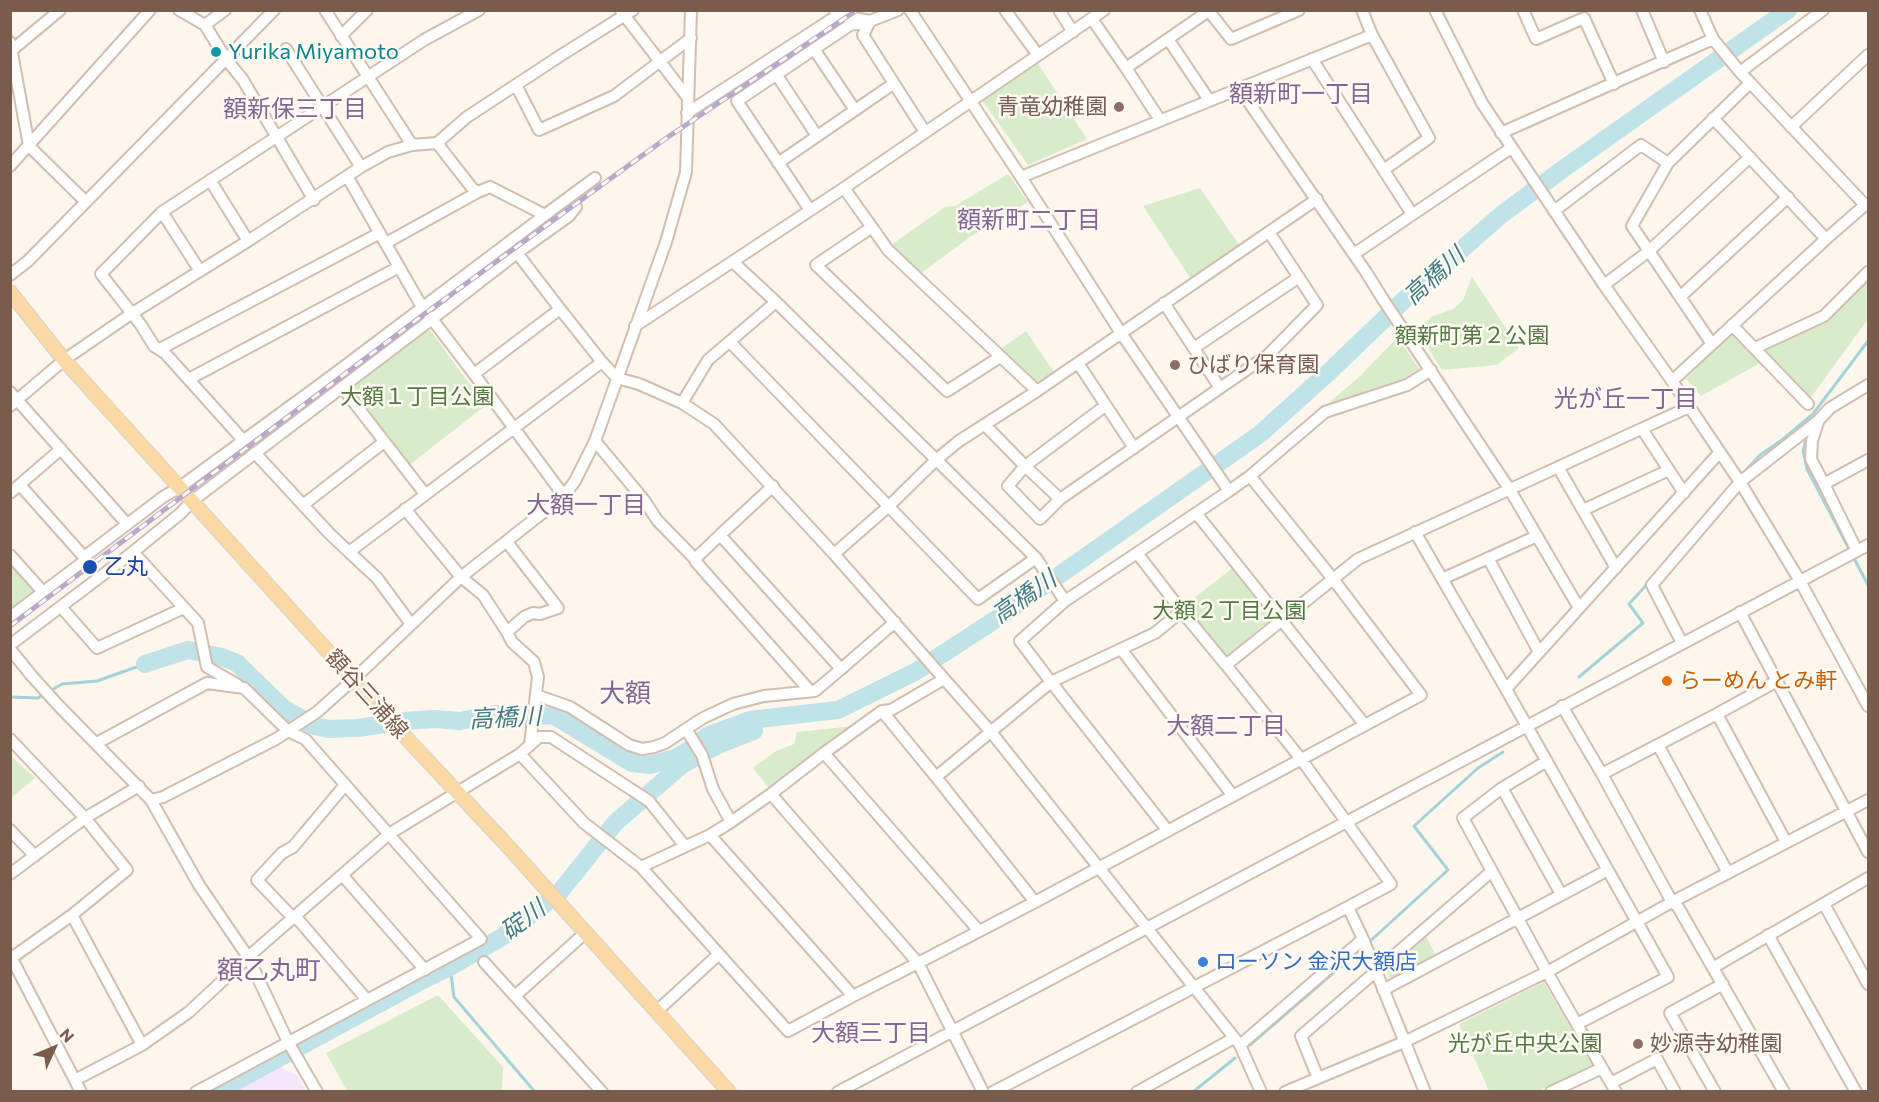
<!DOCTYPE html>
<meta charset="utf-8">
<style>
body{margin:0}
#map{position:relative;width:1879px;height:1102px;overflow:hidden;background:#fdf6ec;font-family:Commissioner,sans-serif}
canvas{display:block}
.frame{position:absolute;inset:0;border:12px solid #7a5c4d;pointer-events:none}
.north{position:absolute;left:24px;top:1018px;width:60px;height:60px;-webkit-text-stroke:4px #fffaf3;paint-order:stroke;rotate:46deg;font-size:16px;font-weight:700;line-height:24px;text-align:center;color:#7a5c4d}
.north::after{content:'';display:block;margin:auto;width:21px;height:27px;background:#7a5c4d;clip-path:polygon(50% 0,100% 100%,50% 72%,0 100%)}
</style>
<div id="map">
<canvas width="1879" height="1102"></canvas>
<div class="frame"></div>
<div class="north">N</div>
</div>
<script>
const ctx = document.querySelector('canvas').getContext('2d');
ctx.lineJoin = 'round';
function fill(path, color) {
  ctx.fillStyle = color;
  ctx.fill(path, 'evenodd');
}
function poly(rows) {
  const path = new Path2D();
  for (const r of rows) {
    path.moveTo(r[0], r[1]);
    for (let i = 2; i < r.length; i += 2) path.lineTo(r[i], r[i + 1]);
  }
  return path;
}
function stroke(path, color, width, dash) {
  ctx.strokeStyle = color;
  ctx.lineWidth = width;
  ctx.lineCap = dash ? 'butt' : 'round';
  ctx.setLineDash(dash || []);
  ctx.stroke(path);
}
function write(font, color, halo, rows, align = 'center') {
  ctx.font = font + ' Commissioner,"Noto Sans JP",sans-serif';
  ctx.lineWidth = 5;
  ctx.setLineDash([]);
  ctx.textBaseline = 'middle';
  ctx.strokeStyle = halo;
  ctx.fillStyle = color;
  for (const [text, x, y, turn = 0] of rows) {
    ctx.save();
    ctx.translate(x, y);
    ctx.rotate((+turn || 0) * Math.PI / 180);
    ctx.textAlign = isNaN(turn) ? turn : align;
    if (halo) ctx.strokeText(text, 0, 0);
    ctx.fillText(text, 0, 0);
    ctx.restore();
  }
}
fill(poly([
 [279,1062,283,1069,297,1075,306,1091,226,1091]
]), '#f3e8fa');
fill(poly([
 [1037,62,1087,139,1028,165,981,99],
 [1008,174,1028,202,970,237,920,274,891,245,945,207,955,206],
 [1200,188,1240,246,1191,279,1143,206],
 [1472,277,1519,348,1497,365,1442,370,1417,331,1431,317,1453,309,1463,300],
 [1868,280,1868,319,1809,400,1763,350,1827,317],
 [426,329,431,331,485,406,408,466,351,392,351,387],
 [1733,330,1762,362,1701,396,1686,379],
 [1026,331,1054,372,1035,383,999,350],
 [1398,337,1419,369,1398,382,1324,407,1359,377],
 [11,561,37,593,11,613],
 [1235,566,1276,615,1224,658,1183,607],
 [854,726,771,791,753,768,776,751,794,744,797,732],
 [11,756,35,778,11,798],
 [1426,936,1436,956,1390,978,1384,966],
 [1544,982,1593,1066,1538,1091,1489,1091,1459,1024],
 [438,995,503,1067,502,1088,498,1092,347,1091,326,1053]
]), '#d8ecc9');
stroke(poly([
 [1807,435,1803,451,1807,469,1868,585],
 [1746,470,1760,455,1782,440,1813,414,1868,341],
 [1668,558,1705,516],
 [1579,677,1643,623,1629,604,1649,582],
 [50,691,62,684,97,681,145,664],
 [10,697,38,698,44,694],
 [1367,944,1448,870,1414,826,1478,768,1503,752],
 [450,967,454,997,535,1092],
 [1250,1045,1362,948],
 [1193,1092,1235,1058]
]), '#a5d3da', 3);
stroke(poly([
 [145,664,188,650,222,657,237,663,284,709,315,726,328,729,358,728,403,721,435,719,460,721,495,714,537,716,553,715,632,763,650,765,675,758,689,750,707,736,750,720,838,710,915,672,1004,614,1260,434,1329,372,1405,299,1501,215,1563,169,1788,10],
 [216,1092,419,982,450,967,502,937,559,893,615,823,683,764,716,746,754,731]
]), '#bfe3e8', 18);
const minor = poly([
 [179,10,205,25,226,59,243,80,314,200],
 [325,10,412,145],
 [910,10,1021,177,1121,333,1229,491,1137,553],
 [1005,10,1038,55],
 [1059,10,1073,32],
 [1208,10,1231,39,1299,10],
 [1435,10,1482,103,1604,285,1672,381,1740,482,1800,581,1868,706],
 [1523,10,1536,39,1584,18,1614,84],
 [1642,10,1664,62],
 [621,11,688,98],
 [835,11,838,15,870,21,863,35,925,132],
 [1092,19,1128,71],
 [205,25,225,10],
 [1372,35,1429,138,1385,169],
 [341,36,367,10],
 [1168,39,1209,100],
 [10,42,29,146,86,202],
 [286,49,361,167],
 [814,49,855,110],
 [12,50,60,10],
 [1312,59,1412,214],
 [1740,72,1823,10],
 [776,74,817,136],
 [516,85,539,130,614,96,691,38],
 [1239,88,1366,272,1384,301,1510,490,1579,608],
 [687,113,838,15],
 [1713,118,1826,239],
 [1160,120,1126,68,1210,10],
 [1791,127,1868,55],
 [1501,133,1713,39],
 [778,163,893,84],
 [10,166,150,10],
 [347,176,422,307,432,319,517,253,569,216,576,207],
 [1021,177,1372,35,1362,10],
 [210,180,248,241,361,167,388,152,412,145,437,143,467,117,563,54,633,10],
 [844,188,888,250,1037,391],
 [810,210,737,101,850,25,870,21,898,10],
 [1554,211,1641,145,1668,163,1750,83],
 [162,212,200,271],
 [545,215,595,178],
 [872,227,816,265,947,391,1000,357],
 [386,243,478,192],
 [517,253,560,309],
 [1354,254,1511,148],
 [10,275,28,261,274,10],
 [1604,285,1649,251,1632,226,1668,163],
 [1680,297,1788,197],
 [776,302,1036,558,1065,601,1137,553,1184,614,1226,665],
 [1732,325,1808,404],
 [635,326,844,188,1104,10],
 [730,342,978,599,1036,558],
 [1712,344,1649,251,1750,157],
 [1194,348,1299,277],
 [1755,348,1824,316,1868,272],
 [160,349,380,233],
 [1078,363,1134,448],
 [474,374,560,309,602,362,617,378,639,384,682,403,714,424,834,554,991,732,1240,1045,1261,1092],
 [189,379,399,267],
 [1672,381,1826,239,1865,205,1740,72,1713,39,1700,10],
 [342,387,425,494],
 [1220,388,1268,355,1317,305,1269,232],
 [10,392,127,524],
 [682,403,708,360,776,302,733,262],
 [10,406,64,360,131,314,248,241],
 [1818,422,1812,441,1811,459,1824,484,1868,460],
 [985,425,1025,466,1008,486,1040,519,1060,499,1220,388,1164,303],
 [1642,429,1684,493],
 [243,440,165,353,154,346,141,325,101,274,162,212,424,40,479,10],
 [595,441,644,500,657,520,695,559,720,535],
 [255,453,329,533,349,552],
 [1558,467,1616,568],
 [1824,484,1857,551],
 [20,485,84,557],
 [773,486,720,535,841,669,895,622],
 [1229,491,1250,476],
 [10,493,61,449],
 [1060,499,1025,466,1105,406],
 [303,505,384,442],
 [405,509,461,577,483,595,507,632,524,617,533,613,540,614,558,608,507,542],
 [1583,510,1669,470],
 [1196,513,1365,725],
 [1415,532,1506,689],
 [133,552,198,623,207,667,238,685],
 [834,554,889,506,937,459,959,441,1037,391,1317,199],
 [10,555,43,592],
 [1488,558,1539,652],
 [695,559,696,562,810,691],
 [1442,579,1537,536],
 [1065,601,1020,641,1051,682,1168,831],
 [61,607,97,648,184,608],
 [1740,612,1868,852],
 [10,617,83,562,84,557,163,497,180,487,333,375,545,215,490,187,478,192,472,188,437,143],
 [411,624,377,578,349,552,602,362],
 [507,632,512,642,534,662,538,677,530,745],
 [1682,643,1652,585,1740,482,1818,421,1830,408,1868,385],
 [10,645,133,552,181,513,192,501,432,319,474,374,564,496],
 [10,649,31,675,58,705,151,800,199,885,248,957,389,834,520,754,584,823,641,867,710,835,731,822,771,794,824,753,882,711,936,777],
 [1121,649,1155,633,1182,611],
 [536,695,570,707,629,745,642,749,654,747,665,743,703,718,733,704,764,696,815,691,841,669],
 [1562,706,1602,774,1672,902,1678,907,1784,1092],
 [882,711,891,710,944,679],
 [1717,714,1777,681],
 [689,734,702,755,713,789,731,822],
 [10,739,85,818,139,786],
 [97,743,207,683,244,688,288,731,305,739,481,939,196,1092],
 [1658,745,1728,873],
 [824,753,979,931],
 [520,754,539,737,551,737,649,801,685,846],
 [1547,761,1502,788,1463,818,1547,972,1602,1068,1551,1092],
 [1602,774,1717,714,1786,842],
 [1502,788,1561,894],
 [771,794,918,963,853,996],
 [151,800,163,797,276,739,317,712,354,679,461,577,564,496,575,481,595,441,666,242,686,172,691,10],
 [10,830,35,856],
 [641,867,719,954],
 [10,874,85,818,127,870,72,915,142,1045],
 [343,876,425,970],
 [1035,902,1421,695,1333,579,1250,476,1325,412,1407,385,1431,370],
 [1824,904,1868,984],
 [1348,907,1391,884,1301,759,1226,665,1358,559,1689,407],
 [296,917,367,1000],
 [294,919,257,880,282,853,293,847,345,785],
 [1768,935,1856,1092],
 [10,955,81,1092],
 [10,959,72,915],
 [484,962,602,1092],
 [1714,967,1868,878],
 [1383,990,1608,870],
 [515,996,585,933],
 [657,1011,719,954,788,1031,853,996,710,835],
 [1577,1024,1668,977,1506,689,1720,452],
 [1240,1045,1363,939,1425,1092],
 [1602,1068,1616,1092],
 [1318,1078,1301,1036,1492,871],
 [75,1080,142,1045,189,1012,248,957,288,1042,317,1092],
 [1611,1083,1657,1059,1675,1092],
 [838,1092,1868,545],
 [983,1092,918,963,1035,902,936,777,1051,682,1121,649,1233,796],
 [993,1092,1348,907,1363,939],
 [1137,1092,1234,1038],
 [1285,1092,1404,1042,1547,972,1672,902,1868,800],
 [1715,1092,1670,1013,1723,984]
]);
const major = poly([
 [10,292,64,360,409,741,504,842,729,1092]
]);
stroke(minor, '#d1beb0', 14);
stroke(major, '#dad1cd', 16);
stroke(minor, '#fff', 10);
stroke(major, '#fbd9a5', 14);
const rail = poly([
 [10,626,427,312,665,139,857,10]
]);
stroke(rail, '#b9a8c9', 5);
stroke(rail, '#fffaf3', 3, [9]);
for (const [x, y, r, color] of [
 [216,52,6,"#0f9aa8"],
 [1119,107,6,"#8d6e63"],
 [1175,365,6,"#8d6e63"],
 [90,567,8,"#1a4fb4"],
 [1667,681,6,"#e8710a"],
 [1203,962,6,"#3f7fe0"],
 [1638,1044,6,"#8d6e63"]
]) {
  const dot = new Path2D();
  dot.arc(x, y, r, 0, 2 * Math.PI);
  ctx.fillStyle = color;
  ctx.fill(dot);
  stroke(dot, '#fffaf3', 2);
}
write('22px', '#0d838f', '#fffaf3', [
 ["Yurika Miyamoto",228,52]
], 'left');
write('22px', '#785e54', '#fffaf3', [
 ["青竜幼稚園",1107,107,"right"],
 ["ひばり保育園",1187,365],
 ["妙源寺幼稚園",1650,1044]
], 'left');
write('22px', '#537a41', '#fffaf3', [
 ["額新町第２公園",1472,336],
 ["大額１丁目公園",417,397],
 ["大額２丁目公園",1229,611],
 ["光が丘中央公園",1525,1044]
]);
write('22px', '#164399', '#fffaf3', [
 ["乙丸",104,567]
], 'left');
write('22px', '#c56008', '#fffaf3', [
 ["らーめん とみ軒",1679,681]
], 'left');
write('22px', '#7a5c4d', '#fffaf3', [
 ["額谷三浦線",367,694,48]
]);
write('22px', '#366cbe', '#fffaf3', [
 ["ローソン 金沢大額店",1215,962]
], 'left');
write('24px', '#846695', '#fffaf3', [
 ["額新町一丁目",1301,94],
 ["額新保三丁目",295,109],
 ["額新町二丁目",1029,220],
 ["光が丘一丁目",1626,399],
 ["大額一丁目",586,505],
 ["大額二丁目",1226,726],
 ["大額三丁目",871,1033]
]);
write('italic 24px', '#437c86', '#fffaf3', [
 ["高橋川",1434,276,-42],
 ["高橋川",1024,597,-35],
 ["高橋川",505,718,-3],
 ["碇川",523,920,-37]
]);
write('26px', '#846695', '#fffaf3', [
 ["大額",625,693],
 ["額乙丸町",269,970]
]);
</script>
